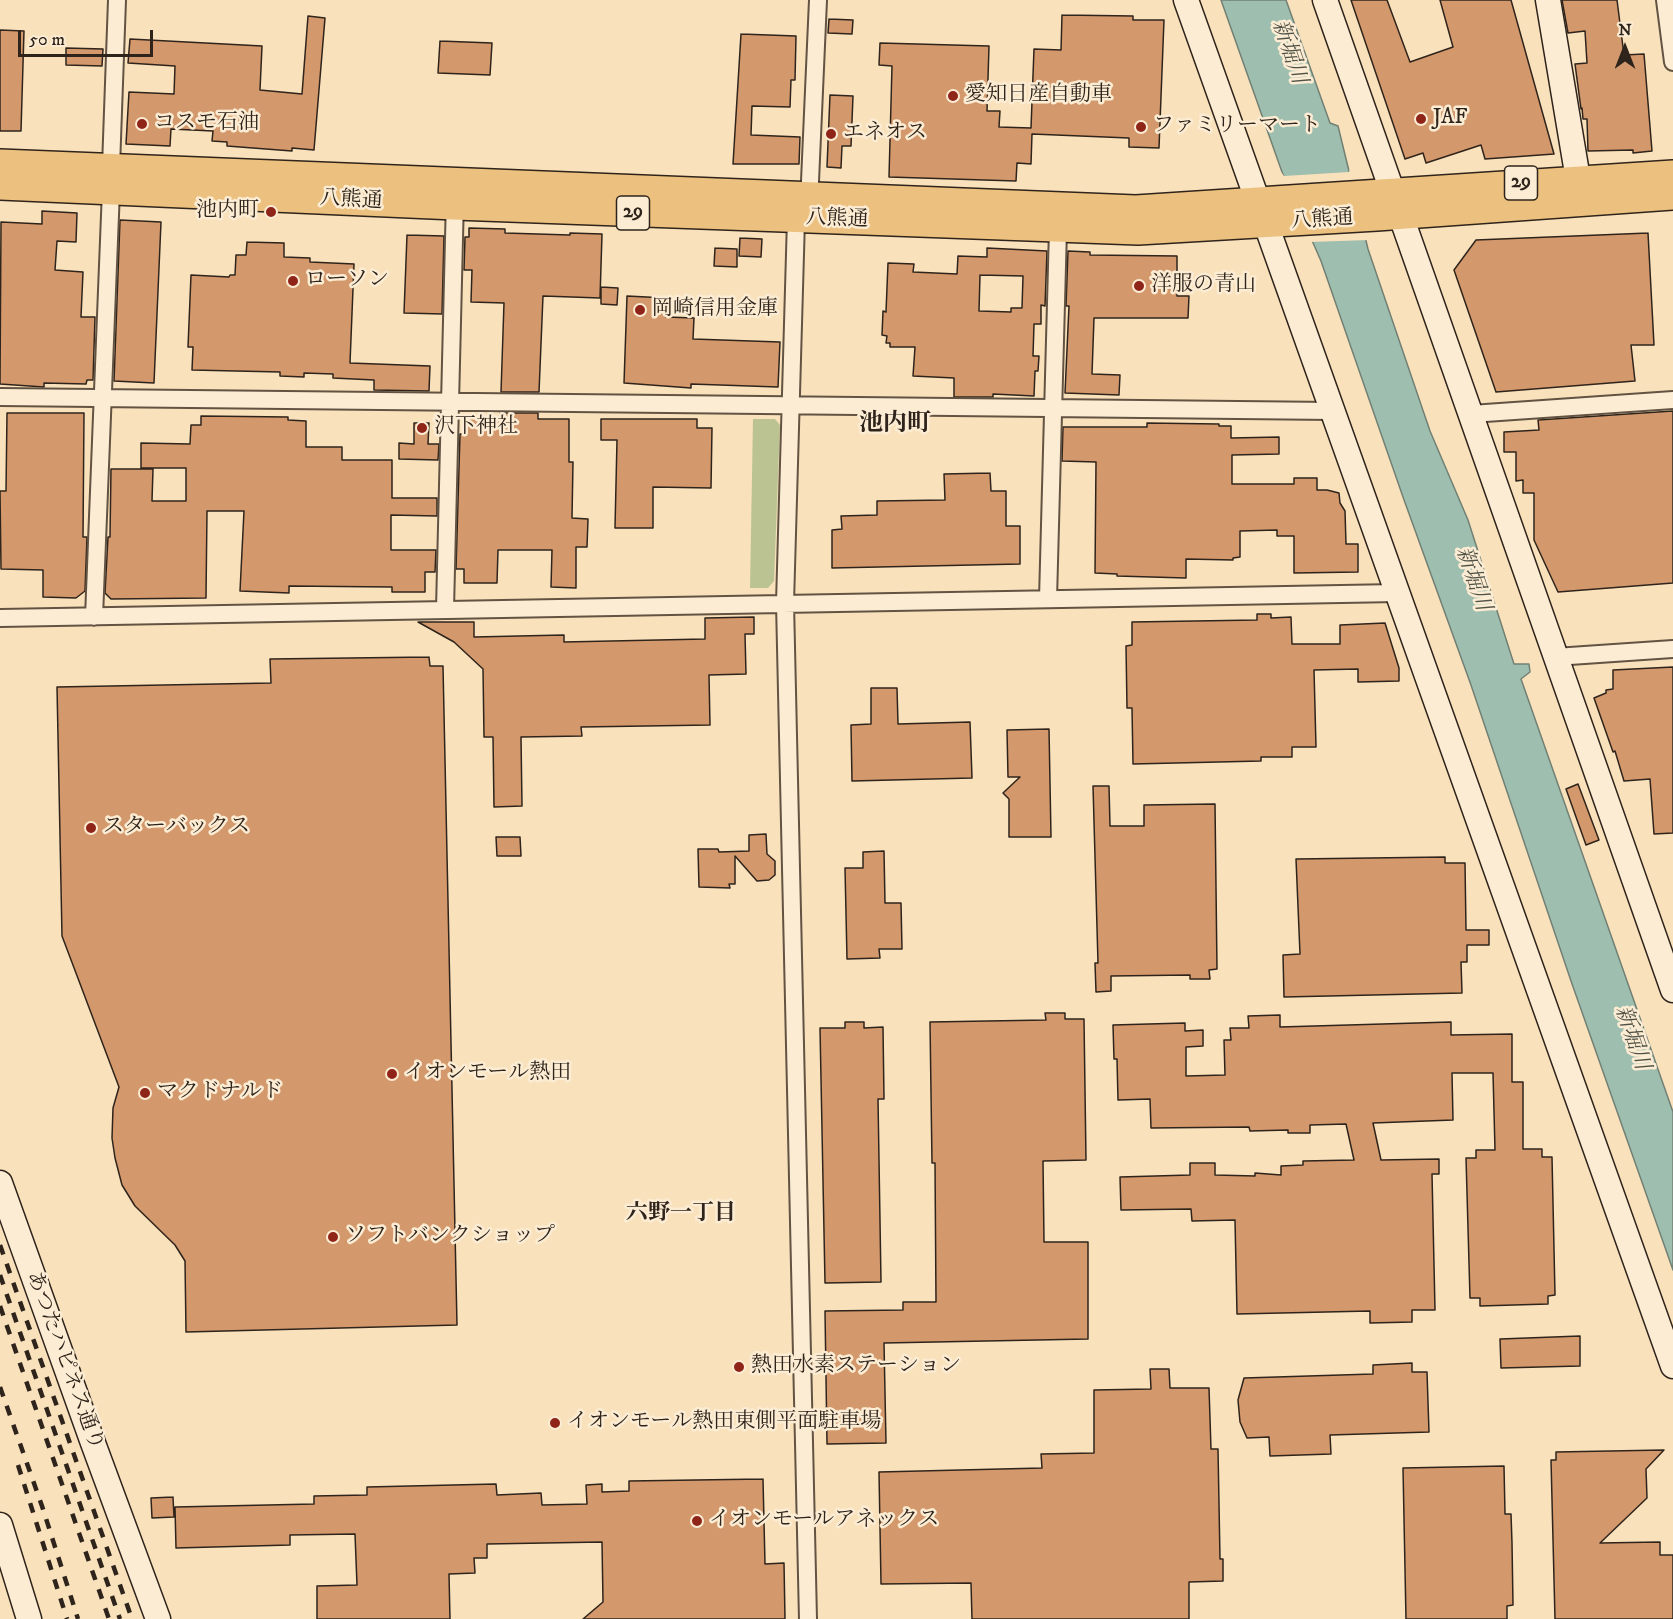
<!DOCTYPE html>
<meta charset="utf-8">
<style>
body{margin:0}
#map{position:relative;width:1673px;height:1619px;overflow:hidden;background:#f9e1bc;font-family:"IM FELL DW Pica",serif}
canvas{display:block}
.north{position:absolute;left:1595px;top:18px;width:60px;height:60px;-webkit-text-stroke:4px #fbecd3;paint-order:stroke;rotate:0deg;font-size:16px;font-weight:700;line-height:24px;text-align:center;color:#2f241b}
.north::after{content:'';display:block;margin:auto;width:21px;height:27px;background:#2f241b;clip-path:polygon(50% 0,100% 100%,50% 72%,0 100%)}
.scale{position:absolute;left:18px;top:30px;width:135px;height:27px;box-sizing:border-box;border:3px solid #2f241b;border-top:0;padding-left:8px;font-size:18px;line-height:21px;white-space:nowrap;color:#2f241b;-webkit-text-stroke:4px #fbecd3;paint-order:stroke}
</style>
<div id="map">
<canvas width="1673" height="1619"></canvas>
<div class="north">N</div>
<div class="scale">50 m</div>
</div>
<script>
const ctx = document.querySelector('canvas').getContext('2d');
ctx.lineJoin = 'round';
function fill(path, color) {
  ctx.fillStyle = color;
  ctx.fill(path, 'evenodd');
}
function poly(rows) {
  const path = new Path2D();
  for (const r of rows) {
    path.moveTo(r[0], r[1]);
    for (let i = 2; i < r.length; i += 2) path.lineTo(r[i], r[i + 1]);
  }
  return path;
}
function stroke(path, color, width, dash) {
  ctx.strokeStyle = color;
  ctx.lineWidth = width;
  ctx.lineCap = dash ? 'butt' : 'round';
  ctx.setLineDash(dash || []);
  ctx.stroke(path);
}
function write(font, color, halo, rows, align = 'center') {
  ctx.font = font + ' "IM FELL DW Pica","Noto Serif JP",serif';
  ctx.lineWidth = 5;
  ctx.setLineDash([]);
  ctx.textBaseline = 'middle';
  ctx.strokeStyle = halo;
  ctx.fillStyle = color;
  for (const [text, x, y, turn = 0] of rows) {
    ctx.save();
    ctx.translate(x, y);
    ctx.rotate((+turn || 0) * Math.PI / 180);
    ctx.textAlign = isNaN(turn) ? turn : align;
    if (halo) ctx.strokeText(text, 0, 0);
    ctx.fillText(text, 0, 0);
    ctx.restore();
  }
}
fill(poly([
 [753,419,775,419,780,425,774,581,768,588,750,588]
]), '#bcc392');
const water = poly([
 [1221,0,1286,0,1330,123,1338,126,1368,249,1430,431,1468,520,1514,664,1529,664,1530,672,1521,679,1673,1112,1673,1270,1571,981,1471,685,1403,497,1321,261,1282,172,1221,0]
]);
fill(water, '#9ebeaf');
stroke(water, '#728074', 1.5);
fill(poly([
 [1350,169,1353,169,1369,240,1310,242,1279,172,1281,172,1284,176,1349,172]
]), '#f9e1bc');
const building = poly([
 [1351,0,1387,0,1410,62,1453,47,1440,0,1511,0,1554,154,1485,159,1481,145,1426,163,1423,153,1405,159,1351,0],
 [1562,0,1617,0,1624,55,1644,54,1652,151,1633,153,1633,150,1588,151,1587,119,1583,119,1582,108,1581,109,1575,64,1587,63,1585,31,1568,33,1562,0],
 [1062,15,1133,16,1133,20,1164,20,1159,148,1129,147,1129,138,1032,134,1031,164,1017,163,1016,181,889,177,892,66,879,65,880,43,989,46,987,111,1000,111,999,127,1031,128,1034,49,1061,50,1062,15],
 [308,16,325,18,314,150,292,148,292,151,227,146,227,142,212,141,213,131,171,129,170,146,126,144,129,92,174,94,175,66,128,63,130,39,262,46,260,90,302,94,308,16],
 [829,19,853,20,852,34,828,33,829,19],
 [0,30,24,31,21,131,0,131,0,30],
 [741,34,796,36,795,80,791,80,790,107,752,106,751,135,800,137,799,164,733,164,741,34],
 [440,41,492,43,490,75,438,73,440,41],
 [66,48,103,49,102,66,66,65,66,48],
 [830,95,853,96,851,146,842,146,841,168,827,167,830,95],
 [42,211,77,213,76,242,57,241,55,270,83,272,81,317,95,317,93,380,87,380,86,384,44,383,44,387,0,384,1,222,42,224,42,211],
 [120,220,161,222,154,383,114,381,120,220],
 [469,228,505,229,505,233,570,235,570,233,602,234,600,298,543,296,539,392,501,392,504,303,471,302,472,270,464,270,465,237,469,237,469,228],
 [1648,233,1654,345,1631,345,1635,381,1496,392,1454,270,1476,240,1648,233],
 [407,235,444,236,442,314,404,313,407,235],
 [740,238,762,239,761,257,739,256,740,238],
 [247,242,284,243,284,257,310,258,310,262,354,264,350,363,430,366,429,391,374,390,374,380,333,378,333,374,304,373,304,377,280,376,280,372,192,370,193,347,188,347,191,275,229,277,230,275,235,275,236,255,246,255,247,242],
 [715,248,737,249,737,267,714,266,715,248],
 [987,248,1047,251,1045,306,1041,305,1041,324,1034,324,1033,356,1039,356,1038,371,1035,371,1034,396,993,394,993,397,954,397,954,378,913,376,915,347,890,347,890,343,886,343,887,336,882,335,883,311,886,312,888,263,914,264,913,272,957,274,958,256,987,257,987,248],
 [980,275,1023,276,1022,308,1011,308,1011,312,979,311,980,275],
 [1068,251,1090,252,1090,255,1177,256,1177,296,1189,296,1188,318,1094,318,1092,374,1120,375,1119,395,1065,393,1069,306,1066,306,1068,251],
 [601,287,618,288,617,305,601,304,601,287],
 [627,296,666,298,666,317,694,318,693,339,780,342,778,387,691,384,691,388,624,383,627,296],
 [1673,411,1673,583,1558,592,1534,540,1534,493,1523,493,1523,480,1516,481,1516,452,1504,452,1504,432,1539,430,1538,420,1673,411],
 [7,413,84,413,83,537,87,537,85,591,76,598,43,597,43,570,1,569,0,491,6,491,7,413],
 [500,413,538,413,538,419,569,419,569,462,573,462,572,518,588,519,587,547,576,547,576,588,551,587,552,550,498,550,497,583,464,583,464,569,456,569,460,434,467,434,467,418,500,419,500,413],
 [201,416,288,417,288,420,306,421,306,447,342,447,342,460,392,460,392,498,437,498,437,516,391,515,391,550,436,550,435,572,425,572,425,592,392,592,392,587,289,586,289,593,240,591,244,511,207,511,206,598,111,599,105,593,108,537,110,537,111,469,153,469,152,501,186,501,186,468,141,468,141,443,190,444,191,425,201,425,201,416],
 [601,419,697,419,697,428,712,428,711,488,653,487,653,528,615,528,617,440,601,440,601,419],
 [414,423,429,423,428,444,439,444,438,460,399,459,399,443,414,444,414,423],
 [1147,423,1219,424,1219,426,1231,426,1231,438,1279,437,1279,454,1232,455,1232,484,1294,484,1294,478,1317,478,1317,490,1327,490,1339,493,1340,503,1345,511,1346,544,1358,544,1358,572,1294,573,1294,536,1277,536,1277,530,1240,531,1240,557,1233,558,1233,560,1186,559,1186,578,1117,576,1117,574,1095,573,1096,462,1062,461,1063,427,1147,427,1147,423],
 [990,473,991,491,1006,491,1006,526,1020,526,1020,564,832,568,832,530,842,529,841,516,877,515,877,501,945,500,944,474,990,473],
 [1257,614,1271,614,1271,618,1291,617,1292,644,1340,644,1340,625,1385,623,1399,668,1399,681,1358,682,1358,669,1314,670,1316,747,1292,747,1292,757,1261,757,1261,761,1133,764,1132,708,1127,708,1126,646,1132,645,1132,622,1257,620,1257,614],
 [754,617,754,634,745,634,746,674,709,675,710,725,581,727,582,736,521,737,522,806,494,807,493,737,484,737,483,669,454,642,418,622,474,622,474,637,564,635,564,642,705,639,705,618,754,617],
 [429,657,430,666,443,666,457,1325,186,1332,185,1261,175,1245,135,1206,122,1185,115,1158,112,1138,113,1108,119,1087,62,936,57,687,271,683,270,659,429,657],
 [1673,667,1673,833,1654,834,1650,779,1624,781,1615,751,1613,752,1594,698,1606,693,1606,690,1613,689,1613,670,1673,667],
 [871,688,897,688,898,724,970,722,972,778,852,781,851,725,871,724,871,688],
 [1049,729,1051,837,1009,837,1009,799,1003,793,1020,777,1008,777,1007,730,1049,729],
 [1578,784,1599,840,1586,845,1566,789,1578,784],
 [1093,786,1109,786,1110,826,1144,826,1144,805,1215,804,1217,969,1209,970,1210,979,1190,979,1190,975,1111,976,1111,991,1096,992,1095,963,1098,963,1093,786],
 [766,834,767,854,775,861,775,875,769,880,757,881,735,856,735,884,729,884,730,888,699,887,698,849,718,849,719,852,749,851,749,835,766,834],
 [496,837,520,837,521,856,497,856,496,837],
 [884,851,885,903,901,903,902,949,879,949,880,958,847,959,845,868,863,868,863,852,884,851],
 [1445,857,1445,863,1465,863,1466,930,1489,930,1489,945,1467,945,1467,962,1461,962,1462,993,1284,997,1283,955,1300,954,1296,859,1445,857],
 [1045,1013,1065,1013,1065,1019,1084,1019,1086,1160,1043,1161,1044,1242,1088,1242,1088,1339,884,1343,886,1443,827,1444,825,1311,903,1310,903,1302,936,1302,935,1163,932,1163,930,1022,1046,1020,1045,1013],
 [1280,1015,1280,1027,1451,1022,1451,1035,1512,1034,1512,1082,1523,1082,1523,1149,1542,1149,1542,1157,1552,1157,1555,1295,1548,1296,1548,1304,1480,1306,1480,1298,1470,1298,1466,1158,1476,1158,1476,1150,1495,1150,1493,1073,1452,1073,1453,1120,1373,1123,1381,1160,1439,1159,1439,1174,1432,1174,1435,1310,1412,1310,1412,1322,1370,1323,1370,1311,1237,1314,1235,1220,1192,1221,1191,1209,1121,1210,1120,1177,1190,1175,1190,1163,1215,1163,1215,1175,1255,1176,1255,1173,1281,1175,1281,1166,1303,1165,1303,1161,1354,1160,1346,1124,1310,1125,1310,1133,1288,1133,1288,1130,1250,1131,1249,1127,1151,1128,1150,1099,1118,1100,1117,1059,1114,1059,1113,1025,1185,1023,1185,1031,1203,1030,1203,1046,1186,1047,1186,1076,1225,1075,1224,1040,1231,1040,1230,1028,1249,1028,1248,1016,1280,1015],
 [845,1022,864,1022,864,1028,883,1027,884,1099,878,1099,881,1282,825,1283,820,1028,845,1028,845,1022],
 [1580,1336,1580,1366,1501,1368,1500,1339,1580,1336],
 [1412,1363,1412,1372,1427,1372,1429,1432,1330,1435,1331,1454,1270,1456,1269,1437,1247,1438,1240,1422,1238,1400,1244,1378,1373,1374,1373,1365,1412,1363],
 [1150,1369,1169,1369,1170,1388,1209,1388,1211,1449,1218,1449,1220,1559,1223,1559,1223,1581,1189,1582,1189,1619,972,1619,971,1583,881,1584,879,1472,1042,1468,1041,1454,1094,1453,1094,1390,1151,1389,1150,1369],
 [1664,1450,1646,1469,1647,1498,1600,1543,1660,1542,1660,1555,1673,1555,1673,1619,1555,1619,1551,1460,1556,1460,1556,1452,1664,1450],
 [1504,1466,1505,1514,1511,1514,1512,1543,1513,1605,1507,1606,1507,1619,1406,1619,1403,1468,1504,1466],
 [763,1479,765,1564,784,1563,785,1619,583,1619,603,1602,602,1542,487,1544,487,1558,474,1558,475,1573,449,1574,450,1619,317,1619,317,1586,357,1585,355,1534,290,1535,290,1545,176,1548,175,1507,314,1504,314,1496,367,1495,367,1487,496,1484,497,1495,541,1493,542,1505,587,1504,586,1485,602,1484,602,1492,629,1491,629,1481,763,1479],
 [173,1497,174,1517,152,1518,151,1498,173,1497]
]);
fill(building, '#d3986c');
stroke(building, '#2f241b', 1.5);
const street = poly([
 [1665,0,1673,62],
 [809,204,818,0],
 [796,219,785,603,808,1619],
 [0,397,1333,411],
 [1471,414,1673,400],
 [1048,599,1058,229],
 [445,609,455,198],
 [94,617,111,190,111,167,117,0],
 [0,618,1397,593],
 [1555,657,1673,649]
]);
const secondary = poly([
 [1186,0,1673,1366],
 [1325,0,1673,990],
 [1548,0,1578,179],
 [0,1183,93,1443,158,1619],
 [0,1525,29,1619]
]);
const primary = poly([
 [0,163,1136,209,1673,174],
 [0,186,455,206,1138,231,1377,217,1673,196]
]);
stroke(street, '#625343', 20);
stroke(secondary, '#2f241b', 27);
stroke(primary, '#2f241b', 30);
stroke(street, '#fbecd3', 16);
stroke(secondary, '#fbecd3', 24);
stroke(primary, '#ecc07e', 27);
stroke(poly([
 [0,1245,132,1619],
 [0,1275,120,1619],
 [0,1306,109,1619],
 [0,1387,42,1506,78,1619],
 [18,1465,67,1619]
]), '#2f241b', 4.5, [10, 10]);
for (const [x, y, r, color] of [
 [953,96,6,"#8f2418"],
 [1421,119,6,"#8f2418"],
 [142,124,6,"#8f2418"],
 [1141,127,6,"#8f2418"],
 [831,134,6,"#8f2418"],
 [271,212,6,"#8f2418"],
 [293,281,6,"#8f2418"],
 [1139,286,6,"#8f2418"],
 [640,310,6,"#8f2418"],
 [422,428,6,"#8f2418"],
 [91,828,6,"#8f2418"],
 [392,1074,6,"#8f2418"],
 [145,1093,6,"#8f2418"],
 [333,1237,6,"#8f2418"],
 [739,1367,6,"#8f2418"],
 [555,1423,6,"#8f2418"],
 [697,1521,6,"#8f2418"]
]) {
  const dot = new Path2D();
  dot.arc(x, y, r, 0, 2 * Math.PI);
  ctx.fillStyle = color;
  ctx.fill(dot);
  stroke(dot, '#fbecd3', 2);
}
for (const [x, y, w] of [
 [1521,183,33],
 [633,213,33]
]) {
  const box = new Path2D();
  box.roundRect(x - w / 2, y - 17, w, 34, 4.5);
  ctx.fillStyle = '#fbecd3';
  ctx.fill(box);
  stroke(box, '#2f241b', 1.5);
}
write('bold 20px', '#2f241b', null, [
 ["29",1521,183],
 ["29",633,213]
]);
write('21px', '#2f241b', '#fbecd3', [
 ["愛知日産自動車",965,96],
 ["JAF",1433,119],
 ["コスモ石油",154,124],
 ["ファミリーマート",1153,127],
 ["エネオス",843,134],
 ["池内町",259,212,"right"],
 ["ローソン",305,281],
 ["洋服の青山",1151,286],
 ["岡崎信用金庫",652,310],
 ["沢下神社",434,428],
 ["スターバックス",103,828],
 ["イオンモール熱田",404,1074],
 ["マクドナルド",157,1093],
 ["ソフトバンクショップ",345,1237],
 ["熱田水素ステーション",751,1367],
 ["イオンモール熱田東側平面駐車場",567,1423],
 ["イオンモールアネックス",709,1521]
], 'left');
write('21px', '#2f241b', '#fbecd3', [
 ["八熊通",351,201,3],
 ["八熊通",837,220,2],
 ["八熊通",1322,221,-4],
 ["あつたハピネス通り",64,1361,70]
]);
write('italic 22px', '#505247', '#fbecd3', [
 ["新堀川",1288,52,71],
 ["新堀川",1472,579,71],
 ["新堀川",1631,1038,71]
]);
write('bold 22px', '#2f241b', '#fbecd3', [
 ["六野一丁目",681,1214]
]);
write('bold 24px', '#2f241b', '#fbecd3', [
 ["池内町",895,425]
]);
</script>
